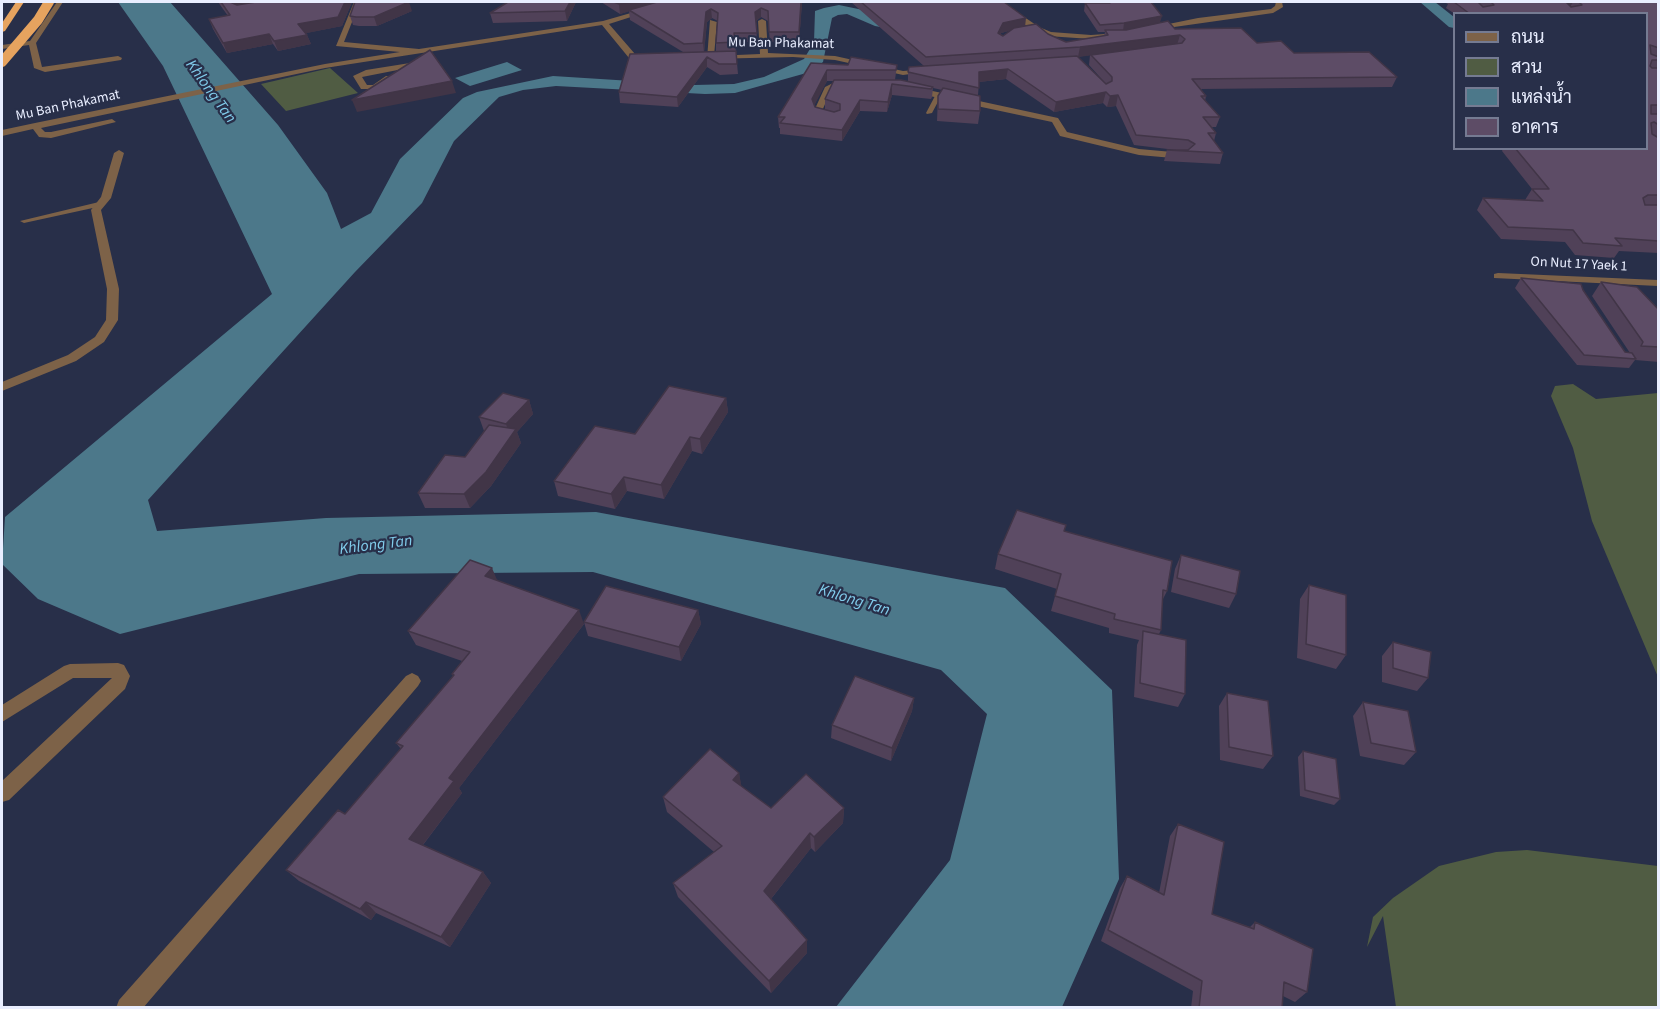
<!DOCTYPE html>
<meta charset="utf-8">
<style>
body{margin:0}
#map{position:relative;width:1660px;height:1009px;overflow:hidden;background:#282f49;font-family:"Source Sans 3",Sarabun,sans-serif}
canvas{display:block}
.frame{position:absolute;inset:0;border:3px solid #e9eeff;pointer-events:none}
.legend{position:absolute;left:1453px;top:12px;width:195px;height:138px;box-sizing:border-box;background:#282f49;border:2px solid #757b92;margin:0;padding:8px 10px;list-style:none;font-size:18px;color:#e9eeff}
.legend li{display:flex;align-items:center;gap:12px;height:30px}
.legend b{width:30px;border:2px solid #757b92}
</style>
<div id="map">
<canvas width="1660" height="1009"></canvas>
<div class="frame"></div>
<ul class="legend">
<li><b style="height:8px;background:#7d6248"></b>ถนน</li>
<li><b style="height:16px;background:#505c43"></b>สวน</li>
<li><b style="height:16px;background:#4c788a"></b>แหล่งน้ำ</li>
<li><b style="height:16px;background:#5d4c66"></b>อาคาร</li>
</ul>
</div>
<script>
const ctx = document.querySelector('canvas').getContext('2d');
ctx.lineJoin = 'round';
function fill(path, color) {
  ctx.fillStyle = color;
  ctx.fill(path, 'evenodd');
}
function poly(rows) {
  const path = new Path2D();
  for (const r of rows) {
    path.moveTo(r[0], r[1]);
    for (let i = 2; i < r.length; i += 2) path.lineTo(r[i], r[i + 1]);
  }
  return path;
}
function stroke(path, color, width, dash) {
  ctx.strokeStyle = color;
  ctx.lineWidth = width;
  ctx.lineCap = dash ? 'butt' : 'round';
  ctx.setLineDash(dash || []);
  ctx.stroke(path);
}
function write(font, color, halo, rows, align = 'center') {
  ctx.font = font + ' "Source Sans 3",sans-serif';
  ctx.lineWidth = 4.5;
  ctx.setLineDash([]);
  ctx.textBaseline = 'middle';
  ctx.strokeStyle = halo;
  ctx.fillStyle = color;
  for (const [text, x, y, turn = 0] of rows) {
    ctx.save();
    ctx.translate(x, y);
    ctx.rotate((+turn || 0) * Math.PI / 180);
    ctx.textAlign = isNaN(turn) ? turn : align;
    if (halo) ctx.strokeText(text, 0, 0);
    ctx.fillText(text, 0, 0);
    ctx.restore();
  }
}
fill(poly([
 [330,68,358,93,286,111,261,84],
 [1573,384,1596,399,1658,393,1658,677,1592,521,1573,448,1551,396,1555,386],
 [1527,850,1658,866,1658,1007,1396,1007,1383,916,1367,947,1373,917,1393,898,1439,866,1496,852]
]), '#505c43');
fill(poly([
 [118,2,170,2,278,125,327,193,341,229,371,213,400,159,463,98,477,92,553,76,695,85,734,84,764,77,804,59,814,42,815,11,824,8,839,5,868,11,1009,2,891,29,875,26,847,14,838,15,832,18,823,62,810,72,735,93,705,94,556,86,523,90,499,97,454,141,422,203,355,272,148,500,157,531,326,518,596,512,1005,588,1112,690,1119,879,1062,1007,836,1007,950,860,987,714,941,670,593,572,359,574,120,634,38,599,2,564,5,517,272,294,163,66],
 [507,62,522,70,470,86,455,78]
]), '#4c788a');
fill(poly([
 [1420,2,1435,2,1454,17,1454,28,1449,27,1420,2]
]), '#4c788a');
fill(poly([
 [938,94,941,96,932,113,927,114,926,113,935,96,938,94],
 [99,202,102,202,102,206,24,223,20,221,99,202]
]), '#7d6248');
fill(poly([
 [57,2,63,2,36,43,42,67,118,56,122,58,121,60,45,72,34,68,29,45,2,49,2,45,30,41,57,2],
 [354,2,360,2,344,42,419,49,603,21,669,2,678,2,609,24,635,54,651,57,652,59,648,61,629,58,602,25,325,68,41,128,45,132,51,132,112,119,116,122,51,138,39,137,33,129,2,136,2,130,35,123,325,64,400,52,336,46,354,2],
 [995,2,1002,2,1039,27,1051,32,1091,35,1120,33,1124,35,1091,39,1047,36,1033,31,995,2],
 [1276,2,1282,2,1283,7,1273,13,1153,30,1149,28,1198,18,1271,9,1275,6,1276,2],
 [762,19,766,21,768,53,835,56,903,71,928,69,932,71,903,75,835,60,793,57,707,59,710,20,717,22,714,56,760,54,758,21,762,19],
 [410,63,413,63,413,67,362,77,367,85,373,85,386,76,392,76,392,80,375,89,361,89,353,76,366,70,410,63],
 [835,82,853,82,857,84,832,88,822,111,837,115,837,119,816,116,814,111,825,87,835,82],
 [914,87,1058,118,1067,132,1139,149,1184,153,1189,156,1184,159,1139,155,1060,136,1052,122,911,92,911,88,914,87],
 [119,150,124,153,111,198,101,210,119,289,118,320,104,342,76,361,2,391,2,382,68,355,95,337,106,320,107,289,91,210,101,197,114,153,119,150],
 [1498,273,1658,280,1658,286,1494,278,1494,274,1498,273],
 [118,663,124,665,130,676,125,689,9,800,2,802,2,781,112,678,73,678,2,722,2,705,64,666,70,664,118,663],
 [412,673,418,676,421,681,418,686,143,1008,116,1008,119,1000,406,676,412,673]
]), '#7d6248');
fill(poly([
 [16,2,24,2,5,31,2,32,2,23,16,2]
]), '#e6a35f');
stroke(poly([
 [2,62,38,20,49,2]
]), '#e6a35f', 10);
fill(poly([
 [218,2,352,2,342,26,306,33,311,44,278,51,273,44,227,53,213,29,209,19,228,16],
 [576,2,567,21,493,23,490,13],
 [601,2,1004,2,1025,26,1048,34,1066,42,1104,36,1105,32,1098,32,1084,11,1085,3,1108,3,1108,2,1175,29,1257,43,1294,53,1397,77,1392,87,1201,89,1206,96,1205,101,1220,117,1216,127,1212,127,1216,133,1214,141,1223,153,1220,164,1164,161,1167,150,1176,150,1134,145,1116,106,1107,107,1103,103,1054,112,1006,79,979,82,978,95,980,111,978,124,937,121,938,96,942,90,933,88,932,97,931,99,892,95,887,112,860,111,842,141,780,134,780,128,779,128,778,117,811,63,848,65,897,65,895,80,908,81,908,72,924,66,851,2,802,3,799,42,770,42,768,21,761,17,756,21,757,42,735,42,738,74,720,75,707,67,678,107,620,103,619,92,683,52,630,20,629,11,620,14],
 [712,18,718,21,716,43,716,51,704,52,707,22],
 [1012,30,1003,36,1001,35,1001,33],
 [1090,55,1089,65,1106,84,1077,57],
 [827,81,834,81,825,99,825,110,815,107,814,105],
 [1444,2,1659,2,1659,253,1619,251,1614,258,1575,255,1565,242,1501,239,1477,210,1483,198,1525,200,1532,189,1502,151,1503,148,1647,148,1647,14,1455,14,1446,8,1448,4],
 [412,11,377,26,359,26,353,25,350,16],
 [1521,278,1583,290,1625,352,1630,353,1592,296,1601,282,1659,310,1659,362,1635,360,1629,368,1577,365,1515,288],
 [726,398,728,412,702,454,692,451,664,499,627,491,615,509,558,496,554,481,635,434],
 [529,400,533,414,517,432,521,443,491,486,470,508,425,508,418,493,465,457,484,431,479,417],
 [1066,525,1064,531,1167,591,1162,601,1161,630,1159,634,1185,694,1178,707,1134,697,1137,645,1139,640,1109,633,1109,628,1051,611,1057,589,995,569,998,554],
 [1181,555,1236,594,1229,608,1171,592,1175,569],
 [498,581,584,624,459,788,462,793,423,845,483,872,491,883,450,947,376,913,371,920,299,881,286,870,345,814,401,749,396,743,453,676,452,674,462,661,416,645,408,631],
 [1309,585,1346,655,1336,669,1297,658,1300,599],
 [698,610,701,624,681,661,588,636,584,622],
 [1393,642,1428,678,1417,691,1382,682,1382,656],
 [1227,693,1273,756,1263,769,1220,760,1219,706],
 [914,698,912,711,891,761,831,738,832,725],
 [1363,702,1416,752,1404,765,1360,756,1353,716],
 [1303,751,1340,799,1334,805,1300,796,1298,757],
 [739,773,741,786,771,808,844,808,843,823,815,852,811,848,771,899,807,953,771,993,678,897,673,883,714,852,667,812,663,797],
 [1178,824,1212,914,1250,927,1255,922,1307,992,1295,1002,1283,996,1282,1008,1191,1008,1193,991,1101,941,1120,888,1127,876,1159,893,1170,836]
]), '#504158');
fill(poly([
 [230,2,269,2,236,8],
 [345,2,352,2,342,26,302,34,298,24],
 [409,2,412,11,377,26,374,17],
 [570,2,576,2,567,21,565,11],
 [629,2,663,2,620,14,619,4],
 [801,2,802,2,799,42,799,32],
 [1566,2,1573,2,1570,7],
 [761,8,761,17,756,21,755,12],
 [711,9,712,18,707,22,704,53,703,43,706,12],
 [1162,16,1160,23,1123,31,1124,23],
 [1026,18,1025,27,1001,33,997,43,998,33,1003,23],
 [269,34,273,44,227,53,223,43],
 [307,35,311,44,278,51,274,41],
 [1180,35,1177,45,1078,57,1080,47],
 [707,57,707,67,678,107,677,97],
 [1008,69,1006,79,978,82,979,72],
 [827,70,827,81,812,110,812,99],
 [452,81,456,93,357,112,352,100],
 [892,84,892,95,887,112,888,102],
 [1106,92,1103,103,1054,112,1056,102],
 [1118,95,1116,106,1107,107,1110,96],
 [860,100,860,111,842,141,842,130],
 [726,398,728,412,702,454,700,439],
 [529,400,533,414,517,432,521,443,491,486,470,508,464,494,510,437,506,424],
 [690,437,692,451,664,499,661,485],
 [624,477,627,491,615,509,611,494],
 [492,568,498,582,485,576],
 [579,610,584,624,459,788,462,793,418,851,409,839,449,778],
 [698,610,701,624,681,661,679,647],
 [914,698,912,711,891,761,892,748],
 [739,773,742,789,733,780],
 [844,808,843,823,815,852,814,837],
 [810,833,811,848,766,905,764,891],
 [483,872,491,883,450,947,441,937],
 [366,902,376,913,371,920,360,909],
 [807,940,807,953,771,993,769,981]
]), '#413547');
const building = poly([
 [221,2,230,2,237,5,256,2,345,2,338,17,298,24,307,35,274,41,269,34,223,43,209,19,230,15,221,2],
 [355,2,409,2,374,17,356,17,350,16,355,2],
 [508,2,570,2,565,11,490,13,508,2],
 [614,2,629,2,619,4,614,2],
 [657,2,801,2,799,32,769,32,768,11,761,8,755,12,757,33,734,33,735,42,716,43,718,13,711,9,706,12,703,43,684,44,629,10,657,2],
 [861,2,1004,2,1026,18,1003,23,998,33,1003,36,1014,28,1036,24,1048,34,1066,42,1108,35,1105,30,1126,30,1168,21,1175,29,1241,28,1257,43,1281,41,1294,53,1369,52,1397,77,1192,79,1206,96,1201,96,1220,117,1203,117,1216,133,1208,133,1223,153,1167,150,1188,150,1195,144,1188,140,1136,135,1118,95,1110,96,1106,92,1056,102,1008,69,979,72,979,88,908,72,909,67,1077,56,1106,84,1112,81,1112,77,1091,55,1182,43,1185,39,1180,35,1080,47,926,57,861,2],
 [1109,2,1151,2,1162,16,1124,23,1100,25,1085,3,1110,3,1109,2],
 [1454,2,1478,2,1483,7,1494,5,1491,2,1566,2,1571,7,1582,5,1579,2,1659,2,1659,48,1650,45,1651,54,1659,57,1659,60,1652,60,1650,66,1652,68,1659,68,1659,105,1651,105,1651,114,1659,114,1659,125,1654,122,1651,123,1652,134,1659,138,1659,195,1648,195,1643,198,1645,205,1659,205,1659,241,1615,238,1622,246,1583,243,1573,230,1508,227,1483,198,1543,201,1532,189,1549,189,1515,148,1647,148,1647,14,1470,14,1454,2],
 [430,50,452,81,352,100,430,50],
 [736,51,737,64,719,64,707,57,677,97,619,92,630,54,736,51],
 [851,57,897,65,896,70,827,70,812,99,815,107,834,112,840,110,840,104,825,99,834,80,901,80,933,87,931,89,892,84,888,102,860,100,842,130,780,123,785,117,778,117,811,63,848,65,851,57],
 [943,88,980,96,980,111,938,109,938,96,943,88],
 [1521,278,1581,284,1583,290,1625,352,1632,353,1636,359,1584,355,1521,278],
 [1601,282,1637,287,1659,310,1659,347,1641,346,1643,342,1601,282],
 [669,386,726,398,700,439,690,437,661,485,624,477,611,494,554,481,595,426,635,434,669,386],
 [503,393,529,400,506,424,479,417,503,393],
 [489,425,516,429,486,472,464,494,418,493,445,455,465,457,489,425],
 [1017,510,1066,525,1064,531,1172,561,1167,591,1163,590,1161,630,1114,619,1115,614,1055,596,1061,574,998,554,1017,510],
 [1181,555,1240,571,1236,594,1177,578,1181,555],
 [470,560,492,568,485,576,579,610,449,778,454,781,409,839,483,872,441,937,366,902,360,909,286,870,338,810,345,814,403,746,396,743,454,675,452,674,470,652,408,631,470,560],
 [1309,585,1346,595,1346,655,1306,644,1309,585],
 [606,586,698,610,679,647,584,622,606,586],
 [1143,631,1186,640,1185,694,1140,683,1143,631],
 [1393,642,1431,652,1428,678,1393,668,1393,642],
 [855,676,914,698,892,748,832,725,855,676],
 [1227,693,1268,701,1273,756,1229,747,1227,693],
 [1363,702,1408,711,1416,752,1371,743,1363,702],
 [710,749,739,773,733,780,771,808,806,774,844,808,814,837,810,833,764,891,807,940,769,981,673,883,722,846,663,797,710,749],
 [1303,751,1336,759,1340,799,1305,790,1303,751],
 [1178,824,1224,842,1212,914,1254,929,1255,922,1313,949,1307,992,1284,982,1282,1008,1199,1008,1202,981,1108,930,1127,876,1164,895,1178,824]
]);
fill(building, '#5d4c66');
stroke(building, '#413547', 1.5);
write('14px', '#e9eeff', '#282f49', [
 ["Mu Ban Phakamat",781,44,1],
 ["Mu Ban Phakamat",68,106,-12],
 ["On Nut 17 Yaek 1",1579,265,3]
]);
write('italic 16px', '#81cceb', '#282f49', [
 ["Khlong Tan",210,92,54],
 ["Khlong Tan",376,546,-7],
 ["Khlong Tan",854,601,17]
]);
</script>
